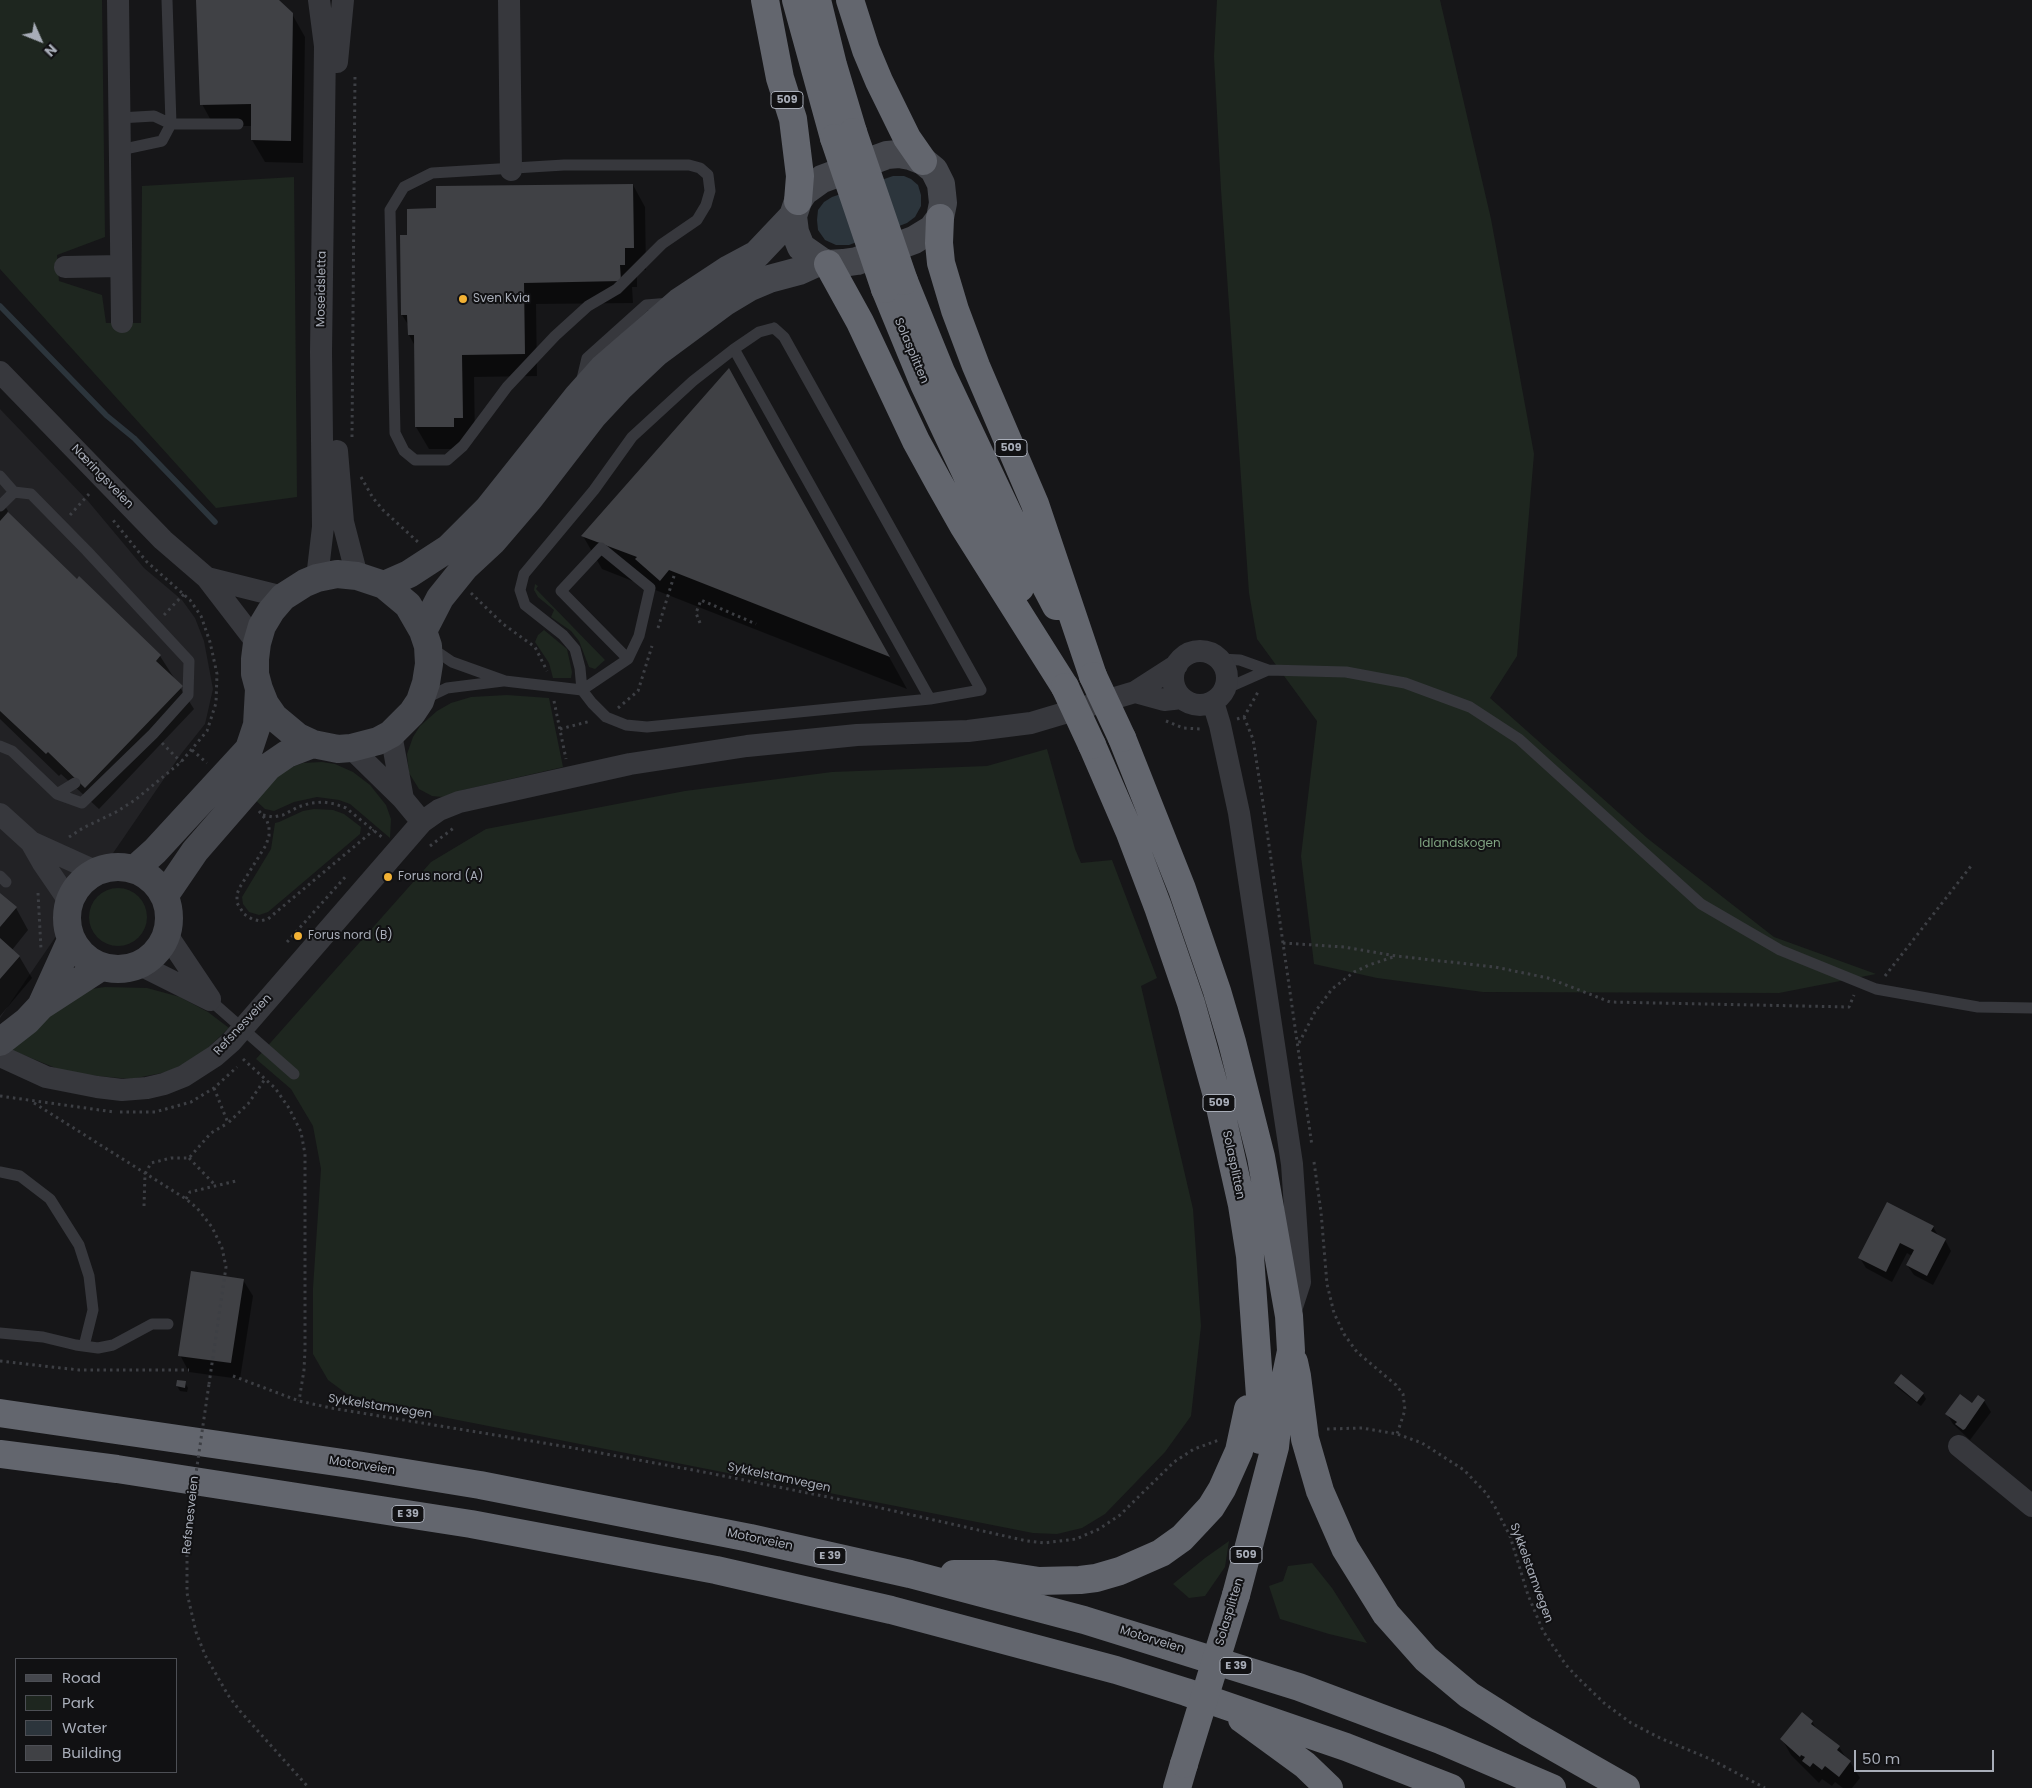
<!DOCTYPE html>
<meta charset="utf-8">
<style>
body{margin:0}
#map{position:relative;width:2032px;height:1788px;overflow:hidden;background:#161618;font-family:Poppins,sans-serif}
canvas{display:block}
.legend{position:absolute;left:15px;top:1658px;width:162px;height:115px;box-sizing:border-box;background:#111113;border:1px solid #4d4f55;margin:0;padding:6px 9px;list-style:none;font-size:15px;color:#a8adb8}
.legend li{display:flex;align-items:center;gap:10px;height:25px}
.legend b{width:25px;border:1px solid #4d4f55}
.north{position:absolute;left:15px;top:15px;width:50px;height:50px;-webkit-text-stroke:4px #111113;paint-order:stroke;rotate:134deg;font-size:14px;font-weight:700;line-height:20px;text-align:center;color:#a8adb8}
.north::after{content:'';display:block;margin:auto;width:18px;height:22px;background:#a8adb8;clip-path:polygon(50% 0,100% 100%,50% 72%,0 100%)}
.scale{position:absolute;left:1854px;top:1750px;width:140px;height:22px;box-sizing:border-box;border:2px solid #a8adb8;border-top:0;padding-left:6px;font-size:15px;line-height:18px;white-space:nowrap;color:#a8adb8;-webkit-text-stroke:4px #111113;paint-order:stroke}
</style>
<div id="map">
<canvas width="2032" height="1788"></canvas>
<ul class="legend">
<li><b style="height:6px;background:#45474d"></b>Road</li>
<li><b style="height:14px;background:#1e261f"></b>Park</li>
<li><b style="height:14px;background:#2c353c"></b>Water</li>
<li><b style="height:14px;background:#404145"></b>Building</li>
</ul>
<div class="north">N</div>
<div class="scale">50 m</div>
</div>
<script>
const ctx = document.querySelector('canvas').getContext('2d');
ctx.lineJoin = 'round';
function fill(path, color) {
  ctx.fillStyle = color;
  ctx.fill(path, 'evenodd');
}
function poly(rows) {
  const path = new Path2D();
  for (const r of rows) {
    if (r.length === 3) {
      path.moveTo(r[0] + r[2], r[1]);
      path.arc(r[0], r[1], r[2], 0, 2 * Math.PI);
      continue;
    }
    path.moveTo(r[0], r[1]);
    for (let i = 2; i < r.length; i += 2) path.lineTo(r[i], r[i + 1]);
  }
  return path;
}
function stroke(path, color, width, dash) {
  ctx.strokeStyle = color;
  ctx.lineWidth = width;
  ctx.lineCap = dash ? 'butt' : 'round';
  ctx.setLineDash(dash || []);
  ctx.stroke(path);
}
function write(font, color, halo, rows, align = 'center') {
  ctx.font = font + ' Poppins,sans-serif';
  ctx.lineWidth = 4;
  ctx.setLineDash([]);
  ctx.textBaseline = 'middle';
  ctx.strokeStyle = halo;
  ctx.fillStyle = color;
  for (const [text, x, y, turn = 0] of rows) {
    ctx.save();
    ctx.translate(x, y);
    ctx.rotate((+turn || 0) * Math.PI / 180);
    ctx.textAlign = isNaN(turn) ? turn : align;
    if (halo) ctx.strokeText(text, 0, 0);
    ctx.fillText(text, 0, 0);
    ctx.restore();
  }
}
fill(poly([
 [0,409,88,501,144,568,182,600,195,618,204,641,213,689,205,724,181,754,0,1018]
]), '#222225');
fill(poly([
 [0,0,102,0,105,237,57,255,59,281,102,295,106,323,141,323,142,186,294,177,297,497,216,508,0,269],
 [1217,0,1440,0,1491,219,1534,454,1517,656,1490,698,1647,838,1774,937,1876,974,1779,993,1483,992,1377,978,1314,964,1301,856,1317,721,1257,639,1249,593,1221,190,1214,56],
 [535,584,538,586,536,589,605,660,595,669,589,667,579,641,571,631,551,617,554,610,538,597,534,590],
 [544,630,567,649,572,672,571,678,553,678,549,663,535,642,538,635],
 [507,695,549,698,563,767,463,790,443,797,432,796,419,789,409,773,407,754,413,737,420,726,437,711,451,703,471,697],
 [1047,749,1075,849,1081,863,1112,860,1157,978,1141,986,1193,1209,1201,1326,1191,1416,1165,1452,1105,1514,1082,1528,1057,1534,1033,1533,412,1411,347,1394,328,1380,313,1354,313,1288,321,1169,313,1126,291,1089,256,1059,431,862,486,829,685,791,832,772,987,766],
 [322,762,335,764,353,772,370,785,386,805,391,819,390,838,350,804,339,800,317,797,294,802,274,811,265,809,254,799,271,779,292,767,303,763],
 [314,809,333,810,344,814,361,827,360,834,268,912,259,915,249,912,243,904,242,897,271,849,275,823,279,822,303,811],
 [118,917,29],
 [105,987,147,988,180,997,208,1012,229,1028,198,1057,167,1072,131,1079,86,1075,58,1069,9,1049,49,1013,91,989],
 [1229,1541,1225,1567,1205,1596,1189,1598,1173,1584,1205,1558],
 [1312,1563,1332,1588,1367,1643,1329,1634,1280,1619,1269,1586,1283,1581,1288,1566]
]), '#1e261f');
fill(poly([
 [893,176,904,176,911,179,918,185,921,195,921,206,915,217,907,223,849,245,836,245,825,240,818,230,817,220,818,210,824,202,832,197]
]), '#2c353c');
fill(poly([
 [197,0,278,0,292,14,305,37,303,163,265,162,252,140,252,126,214,126,202,104],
 [633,185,645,207,646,270,637,270,637,287,632,287,633,303,536,304,537,376,474,377,475,440,466,440,466,449,429,449,416,427,415,346,409,335,409,326,402,315,408,236,437,210],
 [747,402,907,689,602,569,583,536],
 [0,498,8,511,7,513,77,580,79,578,160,656,194,709,99,809,61,774,59,776,0,719],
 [0,895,16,908,28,930,12,950,19,956,32,978,0,1016],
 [1933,1227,1939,1237,1945,1240,1951,1251,1933,1285,1914,1275,1907,1265,1912,1256,1907,1253,1892,1282,1866,1268,1860,1258],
 [243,1280,253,1296,240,1379,189,1372,180,1355],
 [178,1381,185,1383,188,1388,187,1392,180,1391,177,1386],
 [1895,1383,1923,1394,1926,1399,1921,1406,1898,1388],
 [1979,1396,1984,1401,1991,1412,1970,1440,1953,1424,1947,1414,1972,1405],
 [1812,1722,1818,1731,1839,1747,1846,1758,1850,1762,1860,1778,1852,1788,1843,1788,1835,1782,1832,1786,1822,1779,1819,1783,1791,1755,1782,1739]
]), '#0007');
stroke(poly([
 [0,306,106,415,134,438,215,522]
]), '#2c353c', 5.5);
fill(poly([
 [196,0,279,0,293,13,291,141,251,140,251,104,200,105],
 [633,184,634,248,625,248,625,265,620,265,621,281,524,283,525,354,462,355,463,418,454,418,454,427,415,427,414,335,408,335,407,315,401,315,400,235,407,235,407,209,436,208,436,186],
 [729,368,774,450,890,657,669,570,660,581,635,559,637,557,581,536],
 [8,512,77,579,79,576,161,655,156,661,183,686,85,788,48,752,46,754,0,711,0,521],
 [0,893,17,907,0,927],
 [0,938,20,956,0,979],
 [1887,1202,1934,1226,1931,1231,1946,1239,1927,1276,1906,1265,1914,1250,1900,1243,1886,1272,1858,1258],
 [191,1271,244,1279,231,1363,178,1356],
 [1901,1374,1924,1393,1917,1402,1894,1383],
 [177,1380,186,1381,185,1388,176,1386],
 [1960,1394,1972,1403,1978,1395,1985,1400,1965,1429,1963,1430,1955,1424,1957,1422,1945,1414],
 [1802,1712,1813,1721,1811,1724,1840,1746,1837,1750,1851,1761,1839,1777,1825,1766,1822,1770,1813,1763,1810,1767,1802,1761,1805,1757,1801,1755,1800,1757,1780,1739]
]), '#404145');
stroke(poly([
 [352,437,355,73],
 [361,477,373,498,383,510,419,543],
 [70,515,89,494],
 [471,593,503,624,535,647,547,671],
 [164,615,184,594],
 [700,623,696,613,701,600,756,624],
 [658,628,674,576],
 [554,701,566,759],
 [618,708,638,691,652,646],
 [1244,717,1253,739,1263,803,1312,1146],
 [1237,719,1244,717,1258,692],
 [1166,721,1183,728,1201,729],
 [560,729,591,721],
 [162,743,181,762],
 [192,750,207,763],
 [259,811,267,821,269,827,269,836,266,845,240,887,237,894,237,903,244,914,252,919,260,921,268,919,275,913,374,830],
 [263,815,273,817,283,815,298,807,311,803,323,802,335,804,346,808,383,838],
 [69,837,83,828,116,812,135,800,181,762,207,731,216,703,217,674,210,642,201,616,190,600,146,561,113,520],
 [430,846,455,827],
 [38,893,41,949],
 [287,942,347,875],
 [1283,943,1344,947,1396,956,1495,967,1548,978,1610,1002,1849,1007,1854,995],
 [1885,976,1971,866],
 [1299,1043,1315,1012,1332,989,1354,972,1369,965,1396,956],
 [243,1059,275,1088,289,1108,301,1132,305,1154,305,1350,304,1370,299,1401],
 [214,1088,228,1123,248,1104,265,1079],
 [0,1096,114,1112],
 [34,1103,186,1199,197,1208,212,1227,222,1248,226,1267,209,1384],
 [120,1112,155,1112,191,1102,214,1088,237,1067],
 [189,1158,216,1186],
 [1314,1162,1321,1212,1327,1284,1334,1313,1344,1334,1357,1352,1396,1385,1403,1394,1405,1410,1397,1434],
 [186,1199,190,1192,236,1181],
 [144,1206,145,1174,151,1163,171,1158,189,1158,211,1133,228,1123],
 [0,1361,79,1370,189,1370],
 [233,1376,299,1401,331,1408,568,1447,709,1473,872,1506,1027,1541,1044,1543,1076,1539,1099,1529,1120,1515,1174,1462,1194,1449,1219,1440],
 [1327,1429,1362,1428,1397,1434,1422,1443,1464,1470,1486,1493,1495,1507,1510,1536,1528,1595,1543,1631,1566,1665,1578,1678,1604,1703,1631,1723,1660,1738,1710,1759,1765,1788],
 [187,1535,187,1593,196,1632,205,1655,228,1695,240,1711,309,1788]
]), '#3d3f44', 3, [2.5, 4]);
stroke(poly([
 [167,0,171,124,238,124],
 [119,118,154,116,171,124,162,141,120,150],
 [564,165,689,165,700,168,708,175,710,191,706,205,697,220,662,244,617,289,588,306,555,336,507,387,463,446,447,460,415,460,404,451,395,433,390,210,404,187,432,173,564,165],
 [774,328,784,337,981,690,930,699,647,727,626,725,606,717,592,703,582,690,580,668,575,649,563,635,525,605,520,590,524,574,594,490,632,437,693,381,734,349,759,332,774,328],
 [734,349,930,699],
 [581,383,587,358,646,305,670,303],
 [0,476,14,492],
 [0,506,14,492,31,494,87,551,189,661,188,695,153,734,82,803,57,794],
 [601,548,650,588,639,636,628,659,561,591,601,548],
 [430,647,452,662,505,681,582,690,628,659],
 [1220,659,1240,660,1268,670,1346,672,1405,683,1470,707,1519,739,1701,904,1780,950,1876,989,1978,1007,2032,1008],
 [1225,689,1268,670],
 [424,699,447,688,503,681],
 [0,746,12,751,57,794,75,783],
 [0,876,6,882],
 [210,1000,294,1074],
 [0,1172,20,1176,50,1199,79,1245,89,1276,93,1310,84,1346],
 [0,1333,43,1337,76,1345,98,1348,113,1345,152,1324,168,1324]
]), '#37383d', 11);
stroke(poly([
 [118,0,122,322],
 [509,0,511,170],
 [337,62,343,0],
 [65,267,121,266],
 [0,372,163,540,207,578,257,643],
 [337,451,343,522,357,576],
 [207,578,283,597],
 [317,578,323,527,321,352,325,46,319,0],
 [1200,678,27],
 [1135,692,1164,700,1182,698],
 [1213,702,1220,725,1239,813,1292,1164,1300,1282,1289,1316],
 [391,734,403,799],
 [351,748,403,799,422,822],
 [0,814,31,842,43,863,69,901],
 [31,842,95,871],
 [167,935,210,999],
 [140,965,210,1000],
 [0,1056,46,1077,97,1087,122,1090,147,1088,164,1084,184,1076,215,1056,231,1042,422,822,439,810,459,802,630,764,747,746,857,735,968,731,1031,723,1135,692,1177,665],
 [1959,1446,2032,1506]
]), '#37383d', 22);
stroke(poly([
 [899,154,910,156,923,161,934,170,941,184,943,203,940,218,932,229,914,240,857,261,843,263,828,264,821,261,801,247,795,232,793,216,798,201,804,192,822,179,887,155,899,154],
 [384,585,409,574,449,548,488,509,578,396,603,368,679,302,729,269,757,254,793,216],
 [423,631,408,605,384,585,357,576,337,574,317,578,305,583,283,597,271,611,262,626,257,643,255,659,255,674,259,689,265,704,274,717,298,737,313,744,338,749,351,748,378,741,391,734,412,713,420,701,426,683,429,664,428,646,423,631,440,598,465,567,493,541,529,499,593,416,621,386,656,353,725,302,750,287,769,279,799,271,821,261],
 [118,918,51],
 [135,869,155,851,249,749,257,725,259,689],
 [165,895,195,851,268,767,287,754,313,744],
 [41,1006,71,940],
 [0,1042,27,1021,41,1006,101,967]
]), '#45474d', 28);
stroke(poly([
 [765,0,780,78,793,119,800,176,798,201],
 [796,0,834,138],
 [817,0,833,65,853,132],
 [850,0,866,50,879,81,907,138,923,161],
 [940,218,939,243,941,263,955,310,976,366,1035,504,1093,676],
 [828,264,860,322,916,441,939,483,964,527,1065,687],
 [904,281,941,372,1013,524,1056,606],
 [885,289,924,384,1020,588],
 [1122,738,1182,889,1217,991,1232,1042,1261,1157,1289,1316,1291,1351,1279,1409,1275,1447,1236,1595],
 [1092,745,1130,833,1158,907,1191,1003,1219,1103,1242,1205,1250,1256,1261,1410,1260,1440],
 [1294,1362,1297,1376,1305,1439,1320,1491,1345,1548,1386,1614,1426,1659,1469,1695,1526,1731,1626,1788],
 [0,1413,357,1465,480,1485,750,1538,910,1574,1084,1620,1299,1687,1440,1740,1552,1788],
 [0,1454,117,1469,471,1524,716,1570,891,1610,1116,1670,1186,1692,1346,1747,1451,1788],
 [954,1574,994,1574,1039,1581,1080,1580,1096,1578,1120,1571,1161,1553,1182,1538,1198,1521,1211,1507,1222,1489,1239,1451,1248,1409],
 [1242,1719,1305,1765,1329,1788],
 [1177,1788,1184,1764]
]), '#63666e', 28);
stroke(poly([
 [187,1535,209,1384]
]), '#3d3f44', 3, [2.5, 4]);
stroke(poly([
 [853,132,904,281],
 [834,138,885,289],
 [1093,676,1122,738],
 [1065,687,1092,745],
 [1184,1764,1236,1595]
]), '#63666e', 28);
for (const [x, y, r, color] of [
 [463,299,5,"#f2b134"],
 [388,877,5,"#f2b134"],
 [298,936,5,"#f2b134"]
]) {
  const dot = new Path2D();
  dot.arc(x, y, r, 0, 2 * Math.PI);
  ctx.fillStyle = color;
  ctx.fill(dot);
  stroke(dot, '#111113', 2);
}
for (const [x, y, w] of [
 [787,100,32],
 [1011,448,32],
 [1219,1103,32],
 [408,1514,32],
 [1246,1555,32],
 [830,1556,32],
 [1236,1666,32]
]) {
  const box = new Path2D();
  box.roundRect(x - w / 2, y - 8.5, w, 17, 4);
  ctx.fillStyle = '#111113';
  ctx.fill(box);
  stroke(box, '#a8adb8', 1);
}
write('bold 11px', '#a8adb8', null, [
 ["509",787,100],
 ["509",1011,448],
 ["509",1219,1103],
 ["E 39",408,1514],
 ["509",1246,1555],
 ["E 39",830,1556],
 ["E 39",1236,1666]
]);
write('12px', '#a8adb8', '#111113', [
 ["Moseidsletta",322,289,-89],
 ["Solasplitten",911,351,67],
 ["Næringsveien",102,477,46],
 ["Refsnesveien",243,1025,-47],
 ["Solasplitten",1233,1165,78],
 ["Sykkelstamvegen",380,1407,9],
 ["Motorveien",362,1466,9],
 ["Sykkelstamvegen",779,1478,12],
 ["Refsnesveien",191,1515,-84],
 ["Motorveien",760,1540,12],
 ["Sykkelstamvegen",1531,1573,70],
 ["Solasplitten",1230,1612,-73],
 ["Motorveien",1152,1640,17]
]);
write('12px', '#a8adb8', '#111113', [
 ["Sven Kvia",473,299],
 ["Forus nord (A)",398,877],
 ["Forus nord (B)",308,936]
], 'left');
write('12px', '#7fa381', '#111113', [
 ["Idlandskogen",1460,844]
]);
</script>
